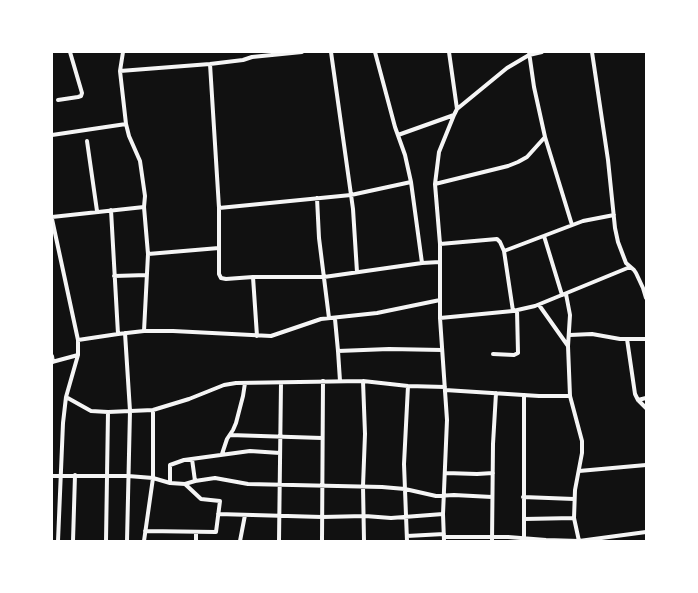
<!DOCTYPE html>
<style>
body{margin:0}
#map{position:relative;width:698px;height:593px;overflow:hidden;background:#111;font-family:"Nunito Sans",sans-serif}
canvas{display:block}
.frame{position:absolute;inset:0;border:53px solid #fff;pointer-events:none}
</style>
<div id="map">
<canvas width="698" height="593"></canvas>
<div class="frame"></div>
</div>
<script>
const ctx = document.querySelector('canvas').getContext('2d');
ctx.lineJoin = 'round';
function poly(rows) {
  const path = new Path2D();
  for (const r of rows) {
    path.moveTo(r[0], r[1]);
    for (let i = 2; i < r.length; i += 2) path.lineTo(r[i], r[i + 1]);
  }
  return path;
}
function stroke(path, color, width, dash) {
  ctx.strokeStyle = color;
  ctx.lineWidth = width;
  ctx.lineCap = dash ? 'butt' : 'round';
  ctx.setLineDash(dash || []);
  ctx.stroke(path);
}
stroke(poly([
 [331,52,353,209,357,272],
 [375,52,395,127,405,155,411,182,422,263],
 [449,52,457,109],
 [529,52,534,87,545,137,572,225],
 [592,52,608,160,615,228,618,242,626,263,634,270,636,273,643,288,646,298],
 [210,64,219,208,219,274,221,278,226,279,253,277,324,277,422,263,440,262],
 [120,71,123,52],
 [58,100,78,97,81,96,82,93,70,52],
 [52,135,126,124],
 [398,135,454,115],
 [87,141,97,211],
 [435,184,508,166,518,162,527,157,545,137],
 [317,198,319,238,329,318],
 [219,208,351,195,411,182],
 [111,210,118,334],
 [52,217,144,207],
 [52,219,78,340,78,355,66,397,63,423,58,541],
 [544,236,562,295],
 [440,244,497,239,500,242,504,251],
 [148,254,219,248],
 [114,276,147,275],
 [253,277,257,336],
 [566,294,570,315,568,346,570,396,582,441,582,453,575,490,574,518,579,541],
 [539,305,568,346],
 [513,311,504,251,583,221,614,215],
 [440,318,513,311,535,306,630,267],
 [335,319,338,351],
 [144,331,148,254,144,207,145,196,140,161,129,136,126,124,120,71,210,64,243,60,252,57,302,52],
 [125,333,130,411,127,541],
 [570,335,592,334,620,339,646,339],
 [627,339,635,394,638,400,646,408],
 [78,340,118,334,144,331,173,331,271,336,321,319,377,313,440,300],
 [493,354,514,355,518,353,517,310],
 [52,356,53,362],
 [52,362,78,355],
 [340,381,338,351,389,349,442,350],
 [363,381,365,434,363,486,364,541],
 [445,390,539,396,570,396],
 [66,397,91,411,108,412,153,410,189,399,224,385,236,383,363,381,408,386,445,387],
 [638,400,646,398],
 [230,435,322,438],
 [222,454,227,439,233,430,236,423,243,396,245,383],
 [192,459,195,481],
 [579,471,646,465],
 [446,473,477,474,493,473],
 [52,476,128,476,153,478,170,483,185,484,195,481,215,478,248,484,382,487,405,489,436,496,454,495,492,497],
 [170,483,170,465,184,460,250,451,280,453],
 [523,497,574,499],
 [218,514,322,517,365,516,391,518,443,514],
 [524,519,574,518],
 [145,531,216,532,220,501,201,499,185,484],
 [407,536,444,534],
 [444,537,508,537,546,540,579,541,646,532],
 [73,541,75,475],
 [106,541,108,412],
 [144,541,153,478,153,410],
 [196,541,196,533],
 [240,541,245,515],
 [279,541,281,383],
 [322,541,323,381],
 [407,541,404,464,408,386],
 [444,541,443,514,447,420,440,318,440,244,435,184,439,152,454,115,457,109,507,68,529,55,542,52],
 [492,541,493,444,496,393],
 [524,541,524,395]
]), '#f5f5f5', 4);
</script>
